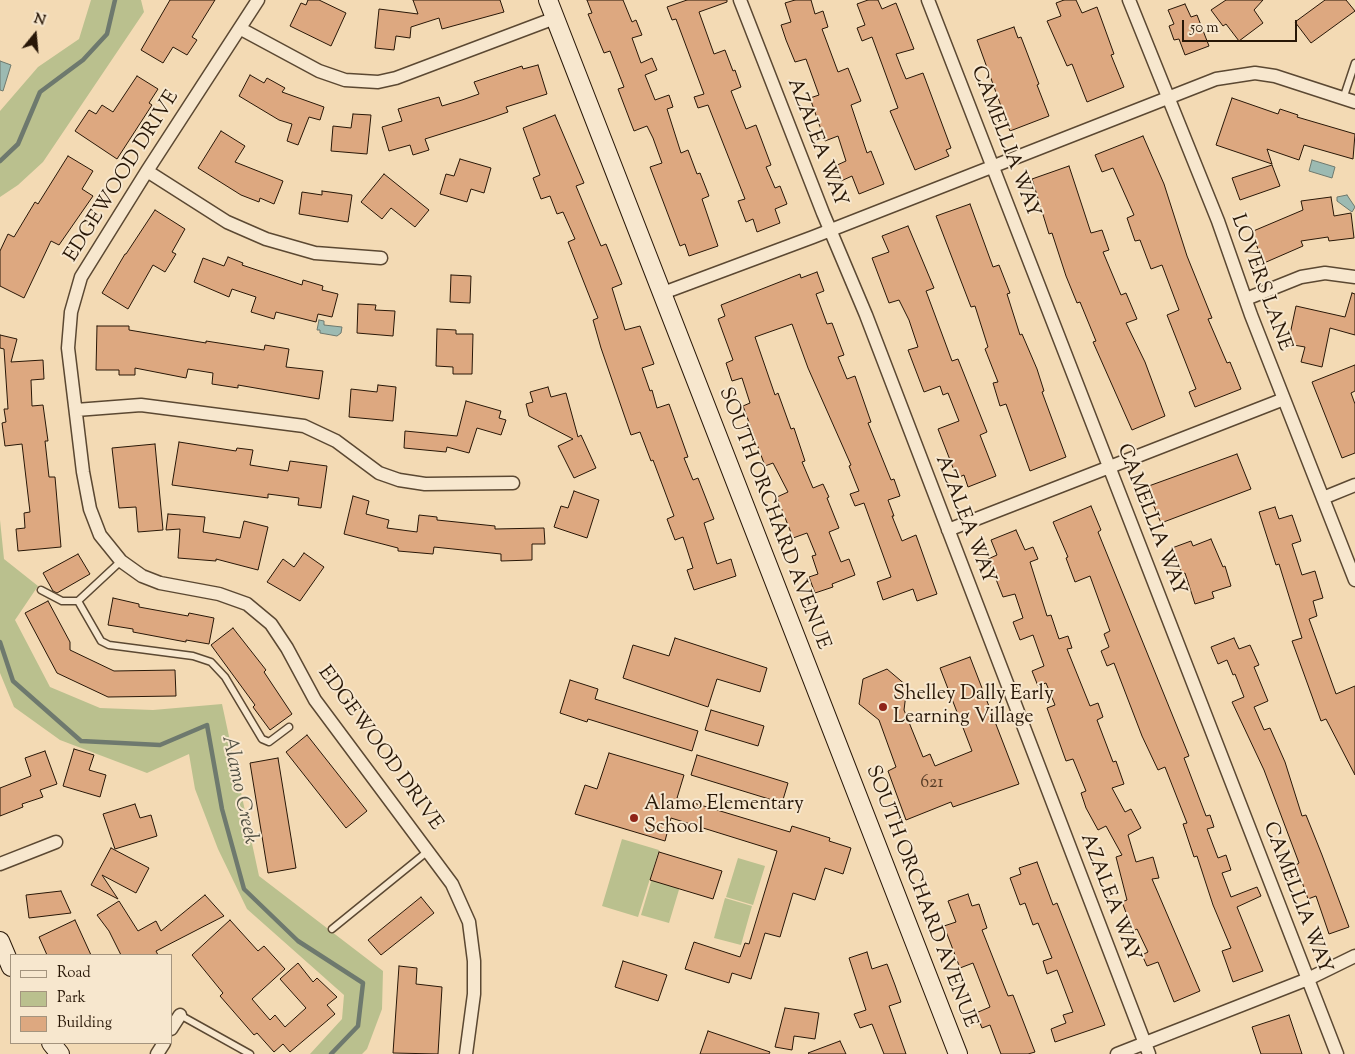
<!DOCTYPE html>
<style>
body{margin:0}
#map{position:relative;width:1355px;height:1054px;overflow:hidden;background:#f3dab4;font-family:"Sorts Mill Goudy",serif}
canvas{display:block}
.legend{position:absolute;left:10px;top:954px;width:162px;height:90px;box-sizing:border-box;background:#f7e7ce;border:1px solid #a4947e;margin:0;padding:6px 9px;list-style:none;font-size:15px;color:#281707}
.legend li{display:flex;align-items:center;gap:10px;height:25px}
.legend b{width:25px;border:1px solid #a4947e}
.north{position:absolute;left:10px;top:10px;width:50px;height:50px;-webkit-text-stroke:4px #f7e7ce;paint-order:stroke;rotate:17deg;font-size:14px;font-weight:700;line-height:20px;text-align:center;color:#281707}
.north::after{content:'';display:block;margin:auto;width:18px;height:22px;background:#281707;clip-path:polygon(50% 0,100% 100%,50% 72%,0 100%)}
.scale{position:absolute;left:1182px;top:20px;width:115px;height:22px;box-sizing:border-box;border:2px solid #281707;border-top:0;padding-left:6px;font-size:15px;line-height:18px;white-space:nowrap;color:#281707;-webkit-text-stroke:4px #f7e7ce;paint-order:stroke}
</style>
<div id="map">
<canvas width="1355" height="1054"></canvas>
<ul class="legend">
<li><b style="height:6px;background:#f7e7ce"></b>Road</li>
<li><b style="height:14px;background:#bac08e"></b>Park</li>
<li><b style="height:14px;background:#dda880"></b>Building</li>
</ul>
<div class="north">N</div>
<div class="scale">50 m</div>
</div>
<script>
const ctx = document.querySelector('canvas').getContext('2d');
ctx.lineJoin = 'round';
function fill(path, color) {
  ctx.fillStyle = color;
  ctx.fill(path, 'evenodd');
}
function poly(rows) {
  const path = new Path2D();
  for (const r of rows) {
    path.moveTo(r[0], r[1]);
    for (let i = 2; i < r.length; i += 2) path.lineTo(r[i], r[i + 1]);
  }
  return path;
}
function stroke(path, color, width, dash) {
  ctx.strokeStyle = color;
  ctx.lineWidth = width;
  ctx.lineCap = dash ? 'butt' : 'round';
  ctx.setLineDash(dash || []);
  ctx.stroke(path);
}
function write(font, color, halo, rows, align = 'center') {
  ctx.font = font + ' "Sorts Mill Goudy",serif';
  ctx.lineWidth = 4;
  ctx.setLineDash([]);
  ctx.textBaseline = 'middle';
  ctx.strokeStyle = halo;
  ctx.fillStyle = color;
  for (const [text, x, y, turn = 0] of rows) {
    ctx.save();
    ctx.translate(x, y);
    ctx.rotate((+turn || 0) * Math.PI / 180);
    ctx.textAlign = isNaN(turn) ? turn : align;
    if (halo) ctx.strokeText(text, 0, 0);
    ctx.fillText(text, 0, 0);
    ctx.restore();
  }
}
fill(poly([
 [91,0,141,0,144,12,43,162,18,185,0,197,0,111,38,67,79,39],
 [0,520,4,559,38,586,15,620,50,687,100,708,153,710,222,704,259,876,383,971,382,1009,367,1049,362,1054,310,1054,342,1019,344,995,247,909,218,849,195,789,189,754,147,773,60,740,14,707,0,673],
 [622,839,659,850,638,917,602,906],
 [738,858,765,866,753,905,726,897],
 [653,875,681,883,669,923,641,915],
 [725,898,752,906,741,945,714,938]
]), '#bac08e');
const water = poly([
 [0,61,11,65,3,91,0,90,0,61],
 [1312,160,1335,167,1332,178,1309,171,1312,160],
 [1347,195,1355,207,1352,212,1337,201,1337,197,1347,195],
 [319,320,324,321,324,325,342,327,341,333,337,336,320,333,320,330,317,330,319,320]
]);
fill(water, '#9cbab2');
stroke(water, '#6e796e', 1);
stroke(poly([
 [0,161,18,144,40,92,83,60,107,34,115,0],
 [0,642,13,681,81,741,160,745,207,725,222,809,244,889,298,941,363,983,358,1026,331,1054]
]), '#6e796e', 4.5);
const building = poly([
 [170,0,215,0,192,37,197,40,187,55,173,47,163,63,141,50,170,0],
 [308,0,319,0,346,13,331,46,290,26,301,3,306,5,308,0],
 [413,0,500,0,504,12,442,29,439,18,411,27,410,38,396,36,394,50,375,48,379,9,418,14,413,0],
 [587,0,623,0,632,22,636,20,642,35,632,38,641,63,652,58,657,70,645,75,655,100,669,95,673,107,667,109,681,153,688,150,697,174,700,173,709,196,702,199,718,246,689,256,685,244,680,246,650,167,662,163,653,138,647,126,634,131,618,89,624,87,610,51,604,53,588,14,592,13,587,0],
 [687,0,727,0,727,2,699,12,714,54,725,50,733,71,735,70,741,87,731,91,746,129,756,125,771,165,766,167,775,188,780,186,787,204,775,209,780,223,757,232,753,219,746,222,738,201,745,199,708,105,698,108,694,97,704,94,676,19,672,20,667,7,687,0],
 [795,0,811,0,815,14,823,11,828,27,822,29,838,72,848,68,861,101,851,105,867,153,871,151,884,184,859,194,852,176,841,181,835,166,846,161,838,136,825,141,810,98,819,95,806,59,795,62,786,40,781,25,791,22,785,3,795,0],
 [868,0,878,0,882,9,896,3,914,49,896,54,901,67,906,79,923,73,951,148,946,150,949,156,915,170,890,111,898,108,872,37,862,41,857,28,865,25,857,4,868,0],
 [1064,0,1076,0,1082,13,1097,7,1114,54,1111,55,1124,87,1087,102,1072,64,1067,66,1047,21,1061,16,1056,3,1064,0],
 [1226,0,1263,0,1254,10,1263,23,1239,41,1226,24,1223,26,1211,10,1226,0],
 [1325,0,1346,0,1355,11,1311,43,1295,22,1325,0],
 [1185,4,1191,17,1197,15,1209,46,1185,55,1179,39,1174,40,1169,26,1174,24,1168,10,1185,4],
 [1014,27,1018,38,1021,37,1039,84,1037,85,1049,116,1010,131,977,40,1014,27],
 [538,65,547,94,506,107,508,112,485,120,425,139,429,150,413,155,410,145,389,151,382,127,402,121,398,109,439,97,442,106,462,100,479,94,474,82,522,66,523,69,538,65],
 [250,75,264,83,267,78,285,88,282,92,324,107,320,120,309,117,298,145,287,141,292,124,279,120,239,96,250,75],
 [137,76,158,89,149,103,152,105,117,159,75,131,89,110,96,114,102,105,113,112,137,76],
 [1232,98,1278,114,1280,109,1298,115,1297,117,1355,134,1353,159,1304,145,1299,160,1267,149,1272,164,1216,145,1232,98],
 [353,114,371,115,367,154,331,151,333,126,351,128,353,114],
 [555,115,584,183,576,186,601,246,606,244,622,284,612,288,625,330,640,326,654,364,642,368,650,391,652,390,657,408,669,404,688,457,684,458,693,480,698,478,714,519,704,523,717,564,731,559,736,576,694,590,687,570,693,568,683,537,675,540,667,519,674,516,653,460,651,461,640,432,631,435,601,348,593,320,598,318,568,242,575,239,563,212,557,214,550,196,541,199,533,178,540,175,523,128,555,115],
 [221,131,245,146,235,162,283,181,274,204,260,198,259,202,241,195,198,168,221,131],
 [1143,136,1164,184,1187,256,1212,318,1208,319,1227,363,1230,362,1241,389,1195,407,1189,392,1196,389,1167,315,1179,310,1162,265,1151,269,1140,240,1135,241,1127,218,1134,215,1113,168,1102,172,1095,155,1143,136],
 [68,156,93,171,82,189,93,196,59,245,51,241,24,298,0,286,0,251,8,234,14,237,35,202,38,204,68,156],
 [460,159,491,168,484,193,471,189,467,202,440,194,446,174,454,176,460,159],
 [1272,165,1280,186,1240,200,1232,178,1272,165],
 [1069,166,1091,233,1102,230,1109,250,1103,252,1121,295,1126,293,1137,319,1126,323,1145,362,1165,416,1132,430,1093,342,1096,341,1080,302,1077,303,1066,276,1052,233,1049,234,1032,179,1069,166],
 [384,174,429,210,415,227,391,208,382,219,361,202,384,174],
 [322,191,352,195,348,222,299,214,302,192,322,195,322,191],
 [1331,197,1334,216,1351,213,1354,238,1329,241,1328,237,1301,241,1303,246,1264,263,1251,232,1303,210,1301,201,1331,197],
 [970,204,993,267,999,265,1010,293,1007,294,1020,335,1022,334,1037,369,1044,391,1042,392,1066,457,1030,471,1006,404,1000,406,993,383,998,382,985,349,988,347,975,306,971,307,936,216,970,204],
 [155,210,185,229,172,252,176,254,165,272,153,265,128,309,102,293,125,254,126,254,155,210],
 [908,226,934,288,926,291,952,361,958,359,987,432,980,435,996,476,968,487,964,475,957,478,938,429,959,421,948,393,943,395,940,386,924,392,908,350,918,347,909,320,899,300,889,303,872,258,889,252,882,236,908,226],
 [228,257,243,263,242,265,302,285,303,280,323,286,322,290,338,294,332,317,318,314,316,322,276,312,274,319,251,312,256,297,232,289,229,297,194,282,203,258,224,266,228,257],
 [817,272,824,291,816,294,827,324,832,323,844,355,838,357,847,379,855,376,871,422,868,423,891,480,894,479,900,496,888,500,894,516,892,516,902,541,916,535,937,594,917,601,913,589,883,600,877,582,891,577,864,503,855,506,850,494,859,491,849,466,851,465,808,368,792,324,755,337,775,395,778,393,791,429,794,428,805,461,802,462,813,488,823,484,829,497,827,498,839,528,829,532,841,562,849,559,855,575,832,584,833,587,815,593,809,577,818,574,812,556,816,555,807,533,793,538,777,497,788,492,773,463,765,466,743,406,750,403,742,378,732,381,726,363,733,360,718,319,725,316,721,305,800,274,801,278,817,272],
 [451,275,471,276,470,303,450,302,451,275],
 [1352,293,1355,294,1355,335,1330,328,1322,367,1301,362,1305,347,1288,344,1296,306,1345,317,1352,293],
 [358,304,376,305,375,310,395,311,393,336,357,333,358,304],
 [97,326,129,326,129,330,206,343,206,341,264,350,265,345,289,349,286,367,323,371,319,399,238,385,238,388,212,384,213,373,188,369,186,378,135,368,135,375,119,375,119,370,96,370,97,326],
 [437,329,456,330,456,334,473,334,472,374,453,374,453,367,436,366,437,329],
 [0,335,17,339,11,362,43,360,44,379,31,380,32,406,43,405,48,441,45,441,49,477,55,477,61,547,18,551,16,529,25,528,24,513,30,512,22,444,5,446,2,423,6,422,4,409,8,409,4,349,0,348,0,335],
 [1355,365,1355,391,1351,393,1355,404,1355,453,1342,458,1312,382,1355,365],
 [378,385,396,387,393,421,349,417,351,389,377,392,378,385],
 [548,387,551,397,566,393,578,437,581,435,596,468,574,478,558,446,573,439,529,416,526,404,533,402,530,392,548,387],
 [466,401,501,411,499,418,506,420,501,435,477,428,469,453,447,447,446,452,404,448,405,431,457,436,466,401],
 [179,442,236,451,237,448,253,450,250,465,288,471,290,461,327,466,321,508,298,505,299,498,268,494,268,498,172,485,179,442],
 [155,444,163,530,138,532,136,507,119,508,112,448,155,444],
 [1237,454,1251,489,1161,523,1146,487,1237,454],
 [574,491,599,500,587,538,554,527,561,506,568,508,574,491],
 [353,496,369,501,366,514,389,520,387,528,417,532,419,515,437,517,437,520,495,526,495,529,544,528,545,544,532,544,532,560,501,561,501,554,434,547,433,554,398,551,398,548,344,534,353,496],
 [1091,506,1101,530,1098,532,1189,756,1184,758,1206,816,1210,815,1214,827,1207,829,1218,858,1226,855,1231,870,1222,873,1231,897,1257,887,1261,896,1237,907,1263,971,1233,982,1222,951,1231,948,1213,905,1197,856,1194,857,1183,824,1187,823,1165,767,1158,770,1142,736,1114,663,1107,666,1101,651,1109,647,1104,634,1110,631,1090,576,1075,582,1066,558,1068,557,1053,522,1091,506],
 [1275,507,1279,519,1292,515,1301,541,1292,544,1302,575,1315,571,1323,598,1313,601,1317,616,1309,619,1336,694,1355,686,1355,775,1326,719,1321,721,1292,641,1302,638,1279,564,1276,565,1259,512,1275,507],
 [168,514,205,517,203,532,240,538,244,521,268,527,258,570,216,559,216,561,178,558,180,529,166,530,168,514],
 [1016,530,1025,550,1033,547,1038,559,1030,562,1047,616,1051,615,1059,639,1068,636,1072,648,1067,649,1090,706,1098,703,1103,717,1097,720,1113,762,1116,761,1124,784,1112,788,1125,812,1131,809,1141,828,1128,835,1136,862,1153,857,1159,878,1152,879,1200,991,1174,1002,1158,962,1147,966,1142,955,1148,952,1137,929,1133,931,1122,902,1127,900,1116,857,1122,855,1106,826,1098,830,1086,808,1081,793,1086,791,1073,759,1066,761,1047,708,1055,705,1046,683,1038,686,1032,671,1044,666,1033,635,1020,640,1013,622,1023,618,1015,594,1003,597,988,559,997,555,991,540,1016,530],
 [1211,539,1223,567,1225,566,1231,586,1212,592,1214,598,1195,604,1185,573,1182,574,1172,548,1191,541,1193,546,1211,539],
 [304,553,324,567,300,601,267,582,283,559,294,567,304,553],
 [78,554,90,574,57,593,53,591,43,573,78,554],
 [113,598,139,604,139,607,188,616,189,613,214,618,209,644,186,640,186,642,133,632,133,629,108,625,113,598],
 [48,601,70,642,70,650,114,671,175,670,176,696,108,697,57,673,25,613,48,601],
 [233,628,266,670,264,672,292,714,270,730,253,707,255,705,211,645,233,628],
 [675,638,767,668,760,692,717,679,708,707,623,678,633,645,669,656,675,638],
 [1234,638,1239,649,1250,645,1259,665,1254,667,1268,701,1254,707,1264,730,1270,728,1285,762,1302,816,1306,815,1322,855,1349,927,1329,934,1316,896,1308,899,1296,865,1299,863,1264,770,1232,702,1244,697,1235,674,1233,675,1227,660,1218,664,1211,647,1234,638],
 [970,657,1019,784,953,807,951,802,906,820,888,771,896,767,879,720,859,704,863,679,887,669,907,686,904,710,923,757,930,754,935,766,972,751,940,668,970,657],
 [570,680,598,689,595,699,698,731,692,751,588,719,587,722,560,713,570,680],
 [711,710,764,726,758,746,705,730,711,710],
 [307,735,367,811,346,828,286,752,307,735],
 [74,749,94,755,89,770,106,775,100,797,63,786,74,749],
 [45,751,57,784,40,790,43,797,22,804,23,807,0,816,0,788,31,776,25,758,45,751],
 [609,753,684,775,677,798,790,832,792,826,830,838,829,841,851,848,843,874,825,868,815,900,793,893,780,937,765,933,751,979,732,973,729,983,685,969,694,942,740,957,745,943,749,944,777,851,671,818,665,841,575,814,585,785,597,789,609,753],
 [697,755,788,783,782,803,691,775,697,755],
 [278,758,296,868,268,873,250,763,278,758],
 [135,804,140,818,151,815,157,836,115,849,103,814,135,804],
 [111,848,149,868,136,893,102,875,118,899,91,885,111,848],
 [659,852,722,871,713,899,650,880,659,852],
 [1037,862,1053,905,1057,903,1105,1025,1055,1042,1051,1029,1066,1023,1063,1015,1073,1012,1057,970,1047,974,1043,961,1052,958,1038,923,1033,925,1025,903,1020,905,1010,878,1021,874,1019,868,1037,862],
 [61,891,71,913,29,918,26,895,61,891],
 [968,894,972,906,979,904,987,928,982,930,1008,996,1013,995,1035,1052,1028,1054,1001,1054,990,1025,982,1028,976,1013,990,1007,973,963,960,968,944,926,956,922,948,901,968,894],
 [205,895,224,916,156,951,158,955,121,955,109,931,97,915,119,901,138,931,156,921,161,931,205,895],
 [421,897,434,913,381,955,368,940,421,897],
 [75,920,91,955,47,955,39,937,75,920],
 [230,920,258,951,264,946,285,969,252,999,270,1020,275,1015,285,1027,306,1008,280,979,298,963,313,982,317,978,337,997,327,1005,335,1014,290,1052,283,1044,274,1052,257,1033,254,1035,220,996,223,993,192,955,230,920],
 [867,952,872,969,887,964,895,985,901,1002,889,1006,906,1054,884,1054,872,1024,860,1028,854,1014,866,1010,849,958,867,952],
 [623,961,667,975,658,1001,615,987,623,961],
 [399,966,417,968,416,984,442,987,438,1054,393,1053,399,966],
 [785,1008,819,1013,815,1039,794,1036,792,1050,775,1047,785,1008],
 [1289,1015,1302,1054,1261,1054,1252,1027,1289,1015],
 [708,1031,770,1052,769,1054,700,1054,708,1031],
 [840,1041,846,1054,809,1054,808,1053,840,1041]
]);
fill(building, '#dda880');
stroke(building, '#281707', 1);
const lane = poly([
 [1343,99,1355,63],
 [121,561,78,601,101,641,109,645,193,656,211,662,225,677,262,739,269,742,289,727],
 [41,590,62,601,78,601],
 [332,929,428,851],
 [180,1015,250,1054]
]);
const street = poly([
 [258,0,147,171,81,277,71,312,68,348,83,472,90,509,100,535,121,561,142,576,160,583,219,594,247,604,271,624,287,648,315,700,452,884,469,922,474,961,474,994,466,1054],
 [740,0,823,213,866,315,1149,1054],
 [928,0,1337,1054],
 [1129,0,1218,221,1251,315,1355,580],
 [241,29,319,71,345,80,378,82,396,78,555,18],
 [147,171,227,222,266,239,315,253,381,258],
 [663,293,813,237,1216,79,1255,73,1275,76,1355,102],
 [1246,299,1301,277,1325,273,1355,277],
 [76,410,141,405,304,426,336,441,379,473,399,480,425,484,513,483],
 [1323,498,1355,485],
 [948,530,1284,399],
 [0,864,56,842],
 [171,1029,180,1015],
 [157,1054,164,1043],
 [1117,1054,1308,979,1355,956]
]);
const secondary = poly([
 [548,0,958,1054],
 [0,941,11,967],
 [51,1043,60,1054]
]);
stroke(lane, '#5b4832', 9);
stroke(street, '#5b4832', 15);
stroke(secondary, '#281707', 20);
stroke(lane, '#f7e7ce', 6);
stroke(street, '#f7e7ce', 12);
stroke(secondary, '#f7e7ce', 18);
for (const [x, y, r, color] of [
 [883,707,5,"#8f2418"],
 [634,818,5,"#8f2418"]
]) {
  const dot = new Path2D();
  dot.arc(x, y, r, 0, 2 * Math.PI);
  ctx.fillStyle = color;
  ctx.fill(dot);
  stroke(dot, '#f7e7ce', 2);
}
write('18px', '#553b25', null, [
 ["621",932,784]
]);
write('20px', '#281707', '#f7e7ce', [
 ["CAMELLIA WAY",1004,142,69],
 ["AZALEA WAY",816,143,69],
 ["EDGEWOOD DRIVE",123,177,-58],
 ["LOVERS LANE",1260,283,70],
 ["SOUTH ORCHARD AVENUE",773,519,69],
 ["AZALEA WAY",964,520,69],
 ["CAMELLIA WAY",1150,520,69],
 ["EDGEWOOD DRIVE",379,749,54],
 ["SOUTH ORCHARD AVENUE",920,897,69],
 ["AZALEA WAY",1109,898,69],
 ["CAMELLIA WAY",1296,898,69]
]);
write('20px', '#281707', '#f7e7ce', [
 ["Shelley Dally Early",893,696],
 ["Learning Village",893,719],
 ["Alamo Elementary",644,806],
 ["School",644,829]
], 'left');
write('italic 21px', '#515043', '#f7e7ce', [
 ["Alamo Creek",238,790,78]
]);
</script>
